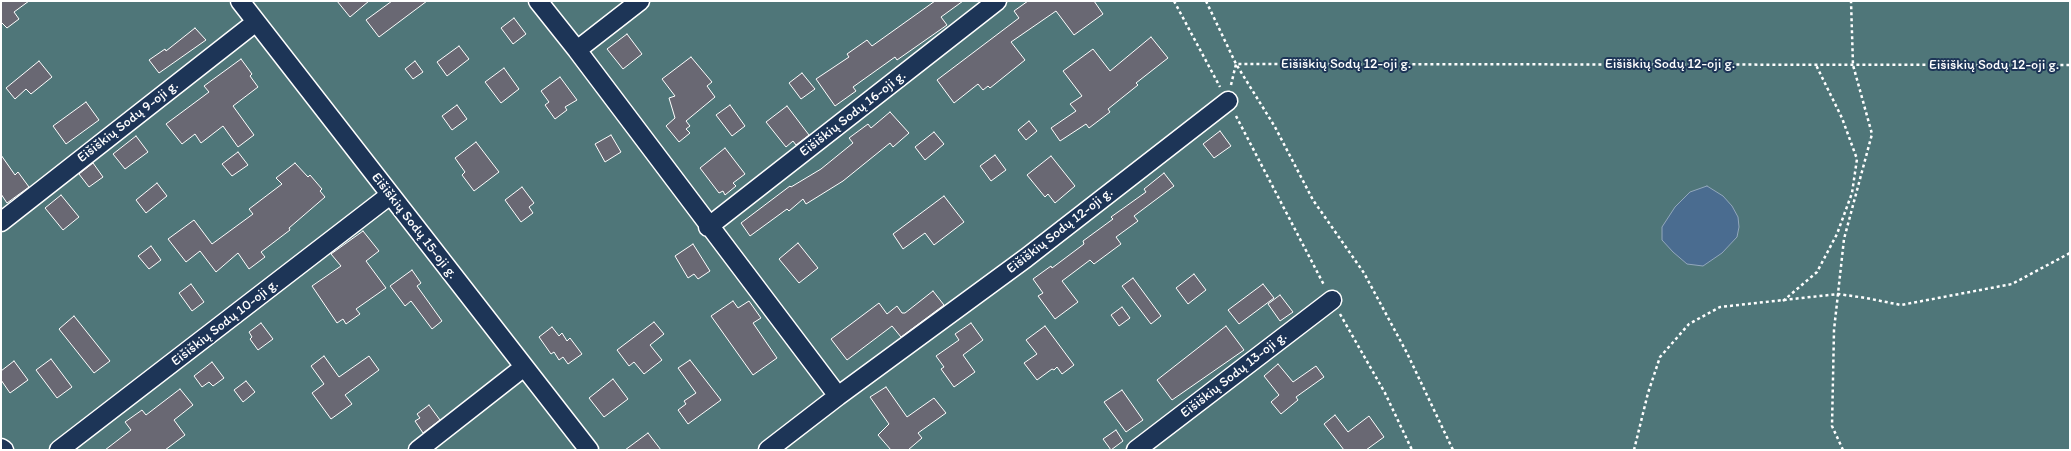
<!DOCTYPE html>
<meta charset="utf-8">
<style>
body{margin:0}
#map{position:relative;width:2071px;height:451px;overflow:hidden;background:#34445f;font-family:Itim,sans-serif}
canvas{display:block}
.frame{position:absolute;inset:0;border:2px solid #fff;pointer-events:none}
</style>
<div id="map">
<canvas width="2071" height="451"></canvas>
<div class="frame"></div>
</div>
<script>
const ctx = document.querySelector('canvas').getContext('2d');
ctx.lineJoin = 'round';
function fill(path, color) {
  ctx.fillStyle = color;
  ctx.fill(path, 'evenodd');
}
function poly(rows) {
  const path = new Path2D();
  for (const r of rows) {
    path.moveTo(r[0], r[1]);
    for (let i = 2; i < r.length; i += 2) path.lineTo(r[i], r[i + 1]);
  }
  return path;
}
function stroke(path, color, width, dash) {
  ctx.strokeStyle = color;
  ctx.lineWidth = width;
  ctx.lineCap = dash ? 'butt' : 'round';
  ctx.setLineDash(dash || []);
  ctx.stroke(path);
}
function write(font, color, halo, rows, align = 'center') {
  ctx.font = font + ' Itim,sans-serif';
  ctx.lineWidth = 4;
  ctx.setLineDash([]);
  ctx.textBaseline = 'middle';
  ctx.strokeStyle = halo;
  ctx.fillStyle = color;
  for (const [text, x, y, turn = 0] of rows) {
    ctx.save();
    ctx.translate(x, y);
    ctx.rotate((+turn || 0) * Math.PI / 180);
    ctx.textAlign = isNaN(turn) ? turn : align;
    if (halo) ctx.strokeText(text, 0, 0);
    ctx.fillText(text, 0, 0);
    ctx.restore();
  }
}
fill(poly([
 [1,1,2070,1,2070,450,1,450]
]), '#4f7679');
const water = poly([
 [1707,186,1723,196,1732,206,1738,217,1739,227,1737,237,1722,253,1703,266,1687,264,1673,252,1662,240,1662,227,1675,207,1690,192,1707,186]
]);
fill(water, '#4a6c90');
stroke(water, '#92a7bc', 1);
const building = poly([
 [1,1,29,1,14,12,19,19,7,28,1,22,1,1],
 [337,1,369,1,350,17,337,1],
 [392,1,427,1,379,37,366,20,392,1],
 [935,1,963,1,941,17,947,25,897,60,895,57,853,87,856,91,835,106,816,79,849,57,847,54,867,40,872,46,935,1],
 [1028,1,1094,1,1103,14,1074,35,1056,11,1011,42,1025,60,990,88,988,86,983,90,978,84,954,103,937,80,1019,18,1014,11,1028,1],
 [514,18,526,34,513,44,501,28,514,18],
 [195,28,206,40,159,73,149,60,165,49,166,51,195,28],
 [627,34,642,54,623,69,607,49,627,34],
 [1151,37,1168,58,1136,83,1138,85,1108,109,1110,112,1089,128,1086,124,1060,141,1051,128,1076,111,1070,104,1082,96,1063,71,1093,49,1110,71,1151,37],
 [459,46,469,59,447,76,437,62,459,46],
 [691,57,712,82,707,86,715,97,686,121,690,126,686,129,690,133,679,142,666,126,675,118,669,98,675,96,662,79,691,57],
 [241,59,252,74,250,76,258,87,233,106,254,135,238,147,223,126,201,143,195,134,182,144,166,124,209,92,204,86,241,59],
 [39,61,52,77,31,94,26,89,15,99,6,88,39,61],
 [415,61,423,72,413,79,405,69,415,61],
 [504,68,519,89,501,103,485,82,504,68],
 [802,73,815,89,801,99,789,83,802,73],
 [560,77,577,100,565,107,567,110,555,119,545,105,549,102,541,91,560,77],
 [86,102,99,120,66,144,53,126,86,102],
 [457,105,467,119,452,130,442,116,457,105],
 [730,105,745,126,732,136,716,115,730,105],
 [787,106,809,135,796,145,793,141,786,147,766,122,787,106],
 [890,112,909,133,893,147,890,143,843,181,806,204,803,199,789,211,787,209,750,236,741,223,790,186,791,187,821,169,853,143,849,138,868,124,871,128,890,112],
 [1029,121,1037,131,1026,140,1018,130,1029,121],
 [1220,131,1231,146,1214,158,1203,144,1220,131],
 [934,132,944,144,925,160,915,147,934,132],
 [611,135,621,152,605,162,595,144,611,135],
 [136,136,148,152,125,169,113,154,136,136],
 [476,142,499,172,474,191,462,175,465,172,455,158,476,142],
 [725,148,745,174,733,183,736,186,725,195,723,191,719,193,700,168,725,148],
 [238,152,248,165,232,176,222,164,238,152],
 [1,155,15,175,18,172,29,187,7,203,1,194,1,155],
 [995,155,1006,170,991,181,980,166,995,155],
 [1051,156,1075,186,1055,203,1048,194,1045,197,1027,175,1051,156],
 [93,163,103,177,89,187,79,174,93,163],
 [295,163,308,177,310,175,322,189,320,191,325,197,289,228,290,230,261,252,265,257,249,269,238,253,216,272,200,251,186,262,168,239,194,220,212,244,253,214,249,209,282,184,276,178,295,163],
 [1164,173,1174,186,1134,216,1138,221,1116,237,1121,244,1094,264,1090,260,1062,281,1078,302,1055,319,1038,296,1043,293,1033,279,1051,266,1052,268,1084,244,1083,241,1113,219,1111,217,1146,192,1144,189,1164,173],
 [157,183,167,196,146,213,136,200,157,183],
 [522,187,534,203,529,207,533,213,521,222,505,200,522,187],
 [61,195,79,217,63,230,45,208,61,195],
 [944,196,964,222,934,245,925,233,903,249,893,234,944,196],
 [363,231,379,251,366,261,386,288,356,309,360,314,346,324,343,319,337,323,312,286,341,266,331,254,363,231],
 [798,243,818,268,799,283,779,259,798,243],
 [693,244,710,271,698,279,694,274,688,278,675,256,693,244],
 [151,246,161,260,149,269,138,256,151,246],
 [412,270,421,283,417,286,442,321,432,329,411,301,405,306,390,286,412,270],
 [1194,274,1206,290,1188,304,1176,288,1194,274],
 [1133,278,1161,316,1151,324,1122,286,1133,278],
 [191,284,204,302,192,311,179,293,191,284],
 [1263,284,1274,298,1239,324,1228,310,1263,284],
 [933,291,944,305,901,337,892,326,847,360,831,339,879,303,887,314,897,306,902,313,905,313,933,291],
 [1280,295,1293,312,1280,321,1268,304,1280,295],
 [733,301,738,308,749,301,761,318,753,323,777,358,753,375,711,316,733,301],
 [1122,307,1130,318,1119,326,1111,315,1122,307],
 [74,316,110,361,94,373,59,329,74,316],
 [654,322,664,334,650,345,662,360,644,374,634,362,629,366,617,350,654,322],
 [261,323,273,339,258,350,250,339,252,337,249,332,261,323],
 [971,323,983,340,963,355,975,372,954,387,941,369,944,367,936,356,959,340,955,334,971,323],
 [1045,326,1074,365,1062,374,1057,367,1054,370,1052,369,1037,380,1024,363,1037,354,1026,340,1045,326],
 [1226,326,1244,350,1172,400,1157,380,1226,326],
 [552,327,559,336,562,333,567,341,570,338,582,354,568,364,563,357,559,360,554,352,551,354,539,337,552,327],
 [324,356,339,377,369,356,379,370,345,395,352,404,331,419,312,393,324,384,311,366,324,356],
 [51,359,72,387,57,398,36,370,51,359],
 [690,360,721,400,688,424,678,410,686,404,684,401,696,393,678,368,690,360],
 [14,361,28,380,10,393,1,380,1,371,14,361],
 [212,362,224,378,213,386,209,382,202,387,194,376,212,362],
 [1278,364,1293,382,1316,366,1324,377,1296,397,1298,400,1281,414,1271,402,1279,395,1264,376,1278,364],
 [613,379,628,399,604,417,589,398,613,379],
 [246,381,255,392,243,402,234,390,246,381],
 [886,387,907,417,934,398,946,413,918,433,922,438,908,450,891,450,878,435,889,424,870,397,886,387],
 [180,389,193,405,174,420,185,435,165,450,105,450,131,430,125,422,142,410,146,415,180,389],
 [1122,390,1143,420,1126,432,1104,402,1122,390],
 [429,405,440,420,423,433,415,421,420,418,417,414,429,405],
 [1335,415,1348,432,1369,416,1384,437,1366,450,1344,450,1324,424,1335,415],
 [1116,430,1123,441,1111,450,1103,439,1116,430],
 [648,433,661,450,625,450,648,433]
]);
fill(building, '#696873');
stroke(building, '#fff', 1);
const minor = poly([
 [240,1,589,450],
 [538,1,577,50,838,396],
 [577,50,640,1],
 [1,222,256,22],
 [708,227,997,1],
 [1,448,4,450],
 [59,450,390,195],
 [418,450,524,367],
 [768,450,838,396,1026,258,1228,101],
 [1136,450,1332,300]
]);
stroke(minor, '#fff', 21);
stroke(poly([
 [1174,1,1220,87],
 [1206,1,1236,64,1275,127,1313,200,1364,273,1407,353,1453,450],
 [1231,85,1236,64,2070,65],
 [1236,116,1324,285],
 [1783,301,1817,272,1837,234,1852,193,1857,159,1842,118,1816,65],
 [1340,314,1385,393,1412,450],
 [1634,450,1648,393,1660,357,1689,324,1720,307,1838,294,1866,298,1901,305,2012,284,2070,253],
 [1843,450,1832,426,1834,330,1844,239,1872,134,1853,65,1851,1]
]), '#fff', 2.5, [3, 3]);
stroke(minor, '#1d3557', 18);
write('14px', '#fff', '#1d3557', [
 ["Eišiškių Sodų 12-oji g.",1346,64],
 ["Eišiškių Sodų 12-oji g.",1670,64],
 ["Eišiškių Sodų 12-oji g.",1994,65],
 ["Eišiškių Sodų 16-oji g.",853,114,-38],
 ["Eišiškių Sodų 9-oji g.",128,122,-38],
 ["Eišiškių Sodų 15-oji g.",414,226,52],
 ["Eišiškių Sodų 12-oji g.",1060,231,-38],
 ["Eišiškių Sodų 10-oji g.",225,323,-38],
 ["Eišiškių Sodų 13-oji g.",1234,375,-38]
]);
</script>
